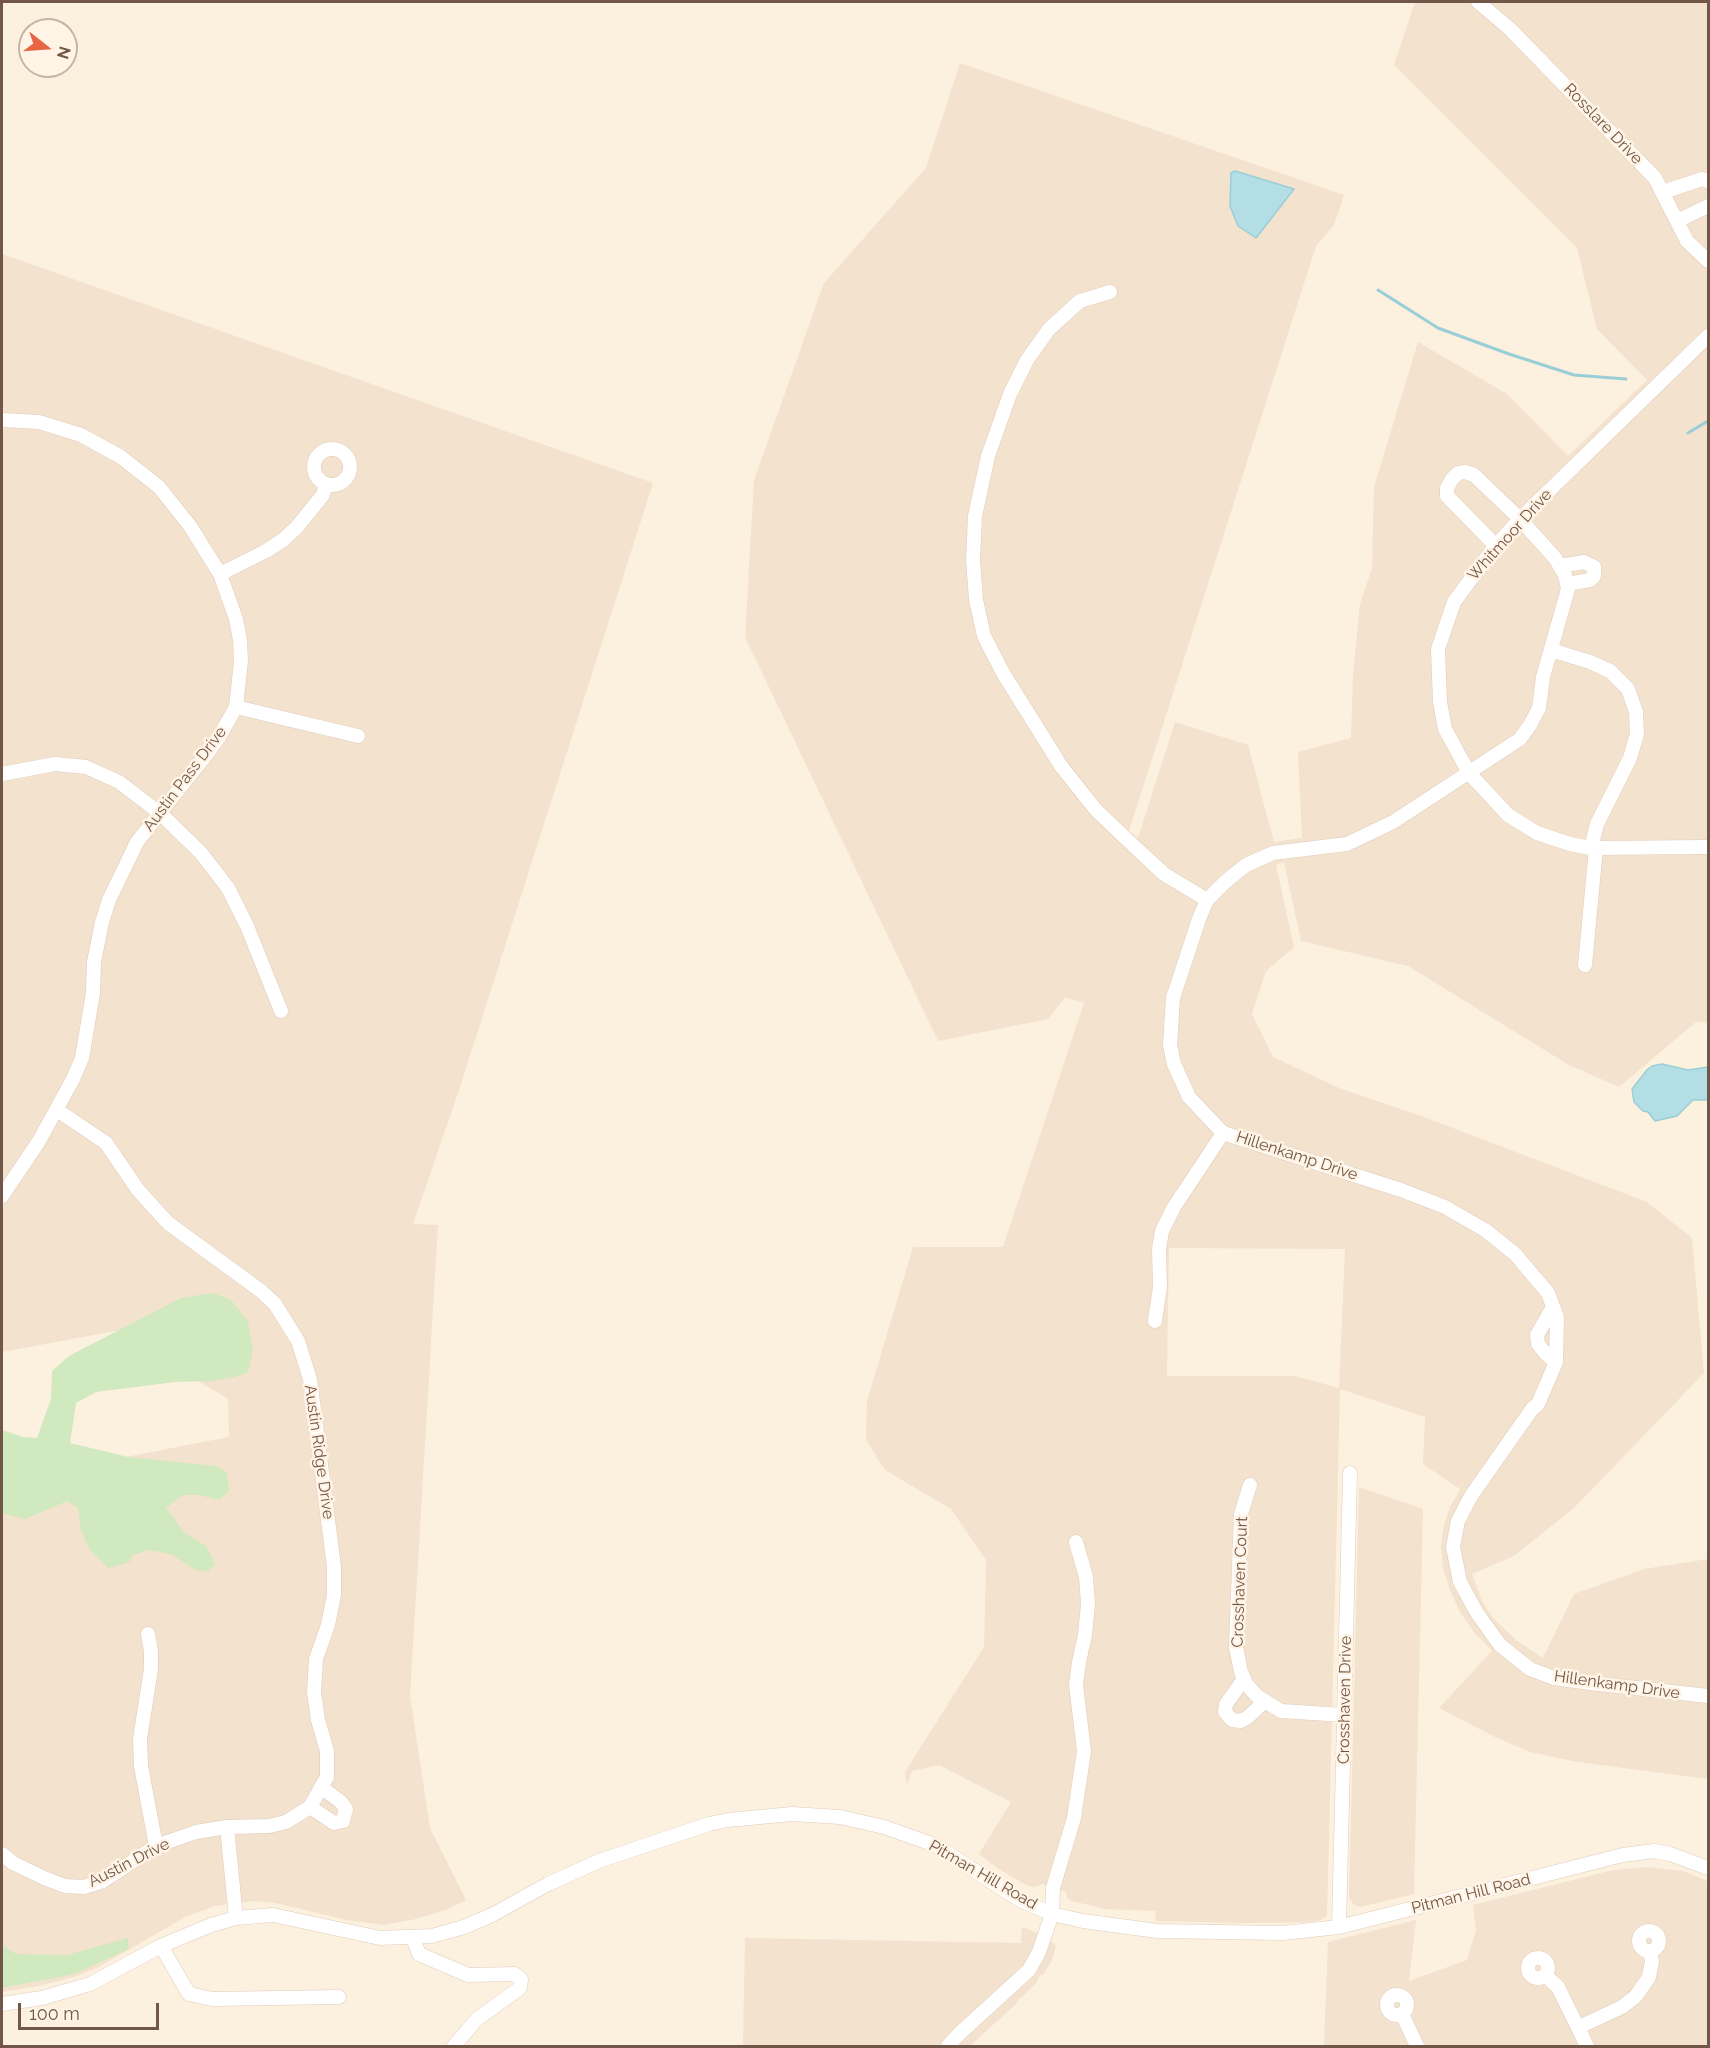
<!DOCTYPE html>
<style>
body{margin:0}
#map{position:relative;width:1710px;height:2048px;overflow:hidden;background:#fcf0df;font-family:Raleway,sans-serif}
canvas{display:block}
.frame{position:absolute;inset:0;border:3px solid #725647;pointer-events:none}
.north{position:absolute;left:18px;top:18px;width:60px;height:60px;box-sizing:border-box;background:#fff4e5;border:2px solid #c7b5a6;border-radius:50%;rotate:107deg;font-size:16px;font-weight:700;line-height:24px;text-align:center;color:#725647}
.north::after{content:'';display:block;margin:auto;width:21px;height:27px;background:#e76543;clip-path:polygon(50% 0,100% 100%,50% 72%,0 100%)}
.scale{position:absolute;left:18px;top:2003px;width:141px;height:27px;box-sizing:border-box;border:3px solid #725647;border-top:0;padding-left:8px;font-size:18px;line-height:21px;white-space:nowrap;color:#725647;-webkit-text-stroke:4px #fff4e5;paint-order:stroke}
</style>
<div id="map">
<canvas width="1710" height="2048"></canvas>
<div class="frame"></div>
<div class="north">N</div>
<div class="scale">100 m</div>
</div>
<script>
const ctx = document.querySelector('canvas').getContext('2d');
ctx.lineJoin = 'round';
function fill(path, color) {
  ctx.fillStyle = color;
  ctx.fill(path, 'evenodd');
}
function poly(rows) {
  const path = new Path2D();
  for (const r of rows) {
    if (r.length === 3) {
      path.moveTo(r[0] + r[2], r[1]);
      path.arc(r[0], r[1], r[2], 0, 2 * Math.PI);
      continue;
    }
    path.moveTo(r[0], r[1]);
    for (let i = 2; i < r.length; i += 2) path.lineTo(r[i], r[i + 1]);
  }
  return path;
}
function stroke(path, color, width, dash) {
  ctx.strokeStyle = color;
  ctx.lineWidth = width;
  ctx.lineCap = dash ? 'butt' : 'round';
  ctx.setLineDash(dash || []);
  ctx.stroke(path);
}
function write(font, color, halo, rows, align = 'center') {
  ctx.font = font + ' Raleway,sans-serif';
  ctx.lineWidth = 5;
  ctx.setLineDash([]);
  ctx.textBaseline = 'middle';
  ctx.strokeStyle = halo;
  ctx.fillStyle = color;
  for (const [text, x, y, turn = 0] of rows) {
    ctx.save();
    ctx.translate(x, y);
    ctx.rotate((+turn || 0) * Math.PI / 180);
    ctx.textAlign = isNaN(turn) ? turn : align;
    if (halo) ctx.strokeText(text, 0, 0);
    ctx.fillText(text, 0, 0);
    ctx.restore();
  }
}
fill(poly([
 [1415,2,1708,2,1708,1024,1704,1022,1696,1022,1619,1087,1569,1065,1408,966,1301,941,1284,862,1276,865,1294,947,1266,971,1252,1014,1273,1057,1339,1088,1424,1117,1647,1202,1692,1238,1704,1373,1574,1508,1514,1556,1472,1574,1482,1601,1493,1618,1516,1640,1543,1658,1574,1594,1644,1569,1708,1559,1708,1779,1578,1762,1530,1752,1495,1737,1439,1708,1492,1651,1474,1632,1460,1612,1450,1590,1443,1568,1441,1545,1444,1526,1450,1507,1460,1489,1423,1464,1425,1417,1340,1389,1327,1915,1321,1920,1308,1922,1244,1923,1156,1921,1155,1911,1105,1909,1072,1901,1067,1898,1066,1892,1042,1884,1035,1887,1028,1886,997,1868,979,1854,1011,1802,939,1765,912,1771,907,1785,905,1772,984,1647,986,1560,951,1509,885,1470,866,1440,867,1401,913,1247,1003,1247,1084,1003,1065,997,1048,1019,938,1041,745,637,754,480,824,283,926,168,960,63,1344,195,1334,225,1316,246,1129,831,1138,838,1175,722,1248,745,1274,842,1302,838,1298,752,1351,738,1353,675,1360,604,1372,568,1374,487,1418,342,1507,394,1568,456,1647,380,1597,329,1577,248,1394,65],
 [1169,1248,1345,1249,1339,1388,1295,1376,1167,1376],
 [2,254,653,483,459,1090,413,1224,438,1225,410,1696,430,1828,466,1900,448,1909,416,1919,384,1925,347,1920,275,1903,255,1901,215,1906,185,1917,97,1968,74,1977,38,1986,2,1992,2,1481,229,1437,228,1399,115,1331,2,1352],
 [1359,1487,1423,1509,1414,1894,1360,1907,1354,1905,1349,1897],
 [1647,1867,1683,1871,1708,1881,1708,2046,1324,2046,1328,1942,1416,1920,1409,1981,1467,1960,1476,1930,1473,1905,1613,1870],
 [1022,1927,1037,1933,1056,1945,1052,1960,1043,1975,1040,1975,1037,1980,1037,1982,1022,1997,1020,1997,1017,2003,970,2046,743,2046,745,1938,1021,1943]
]), '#f3e2cd');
fill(poly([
 [213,1293,231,1300,248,1322,253,1351,248,1372,235,1377,211,1381,175,1382,96,1392,76,1403,70,1443,128,1457,217,1466,227,1473,229,1491,219,1500,199,1495,182,1495,166,1508,185,1533,206,1546,215,1564,208,1571,196,1570,171,1554,149,1550,133,1555,129,1562,108,1568,89,1549,81,1529,78,1508,67,1501,25,1519,2,1513,2,1430,23,1437,37,1438,51,1399,52,1371,69,1356,181,1298],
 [128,1938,129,1949,74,1974,2,1988,2,1945,16,1954,67,1955]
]), '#d0e9be');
const water = poly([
 [1235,171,1294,189,1256,238,1238,226,1230,206,1231,173,1235,171],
 [1662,1064,1688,1070,1708,1067,1708,1100,1693,1100,1677,1116,1655,1121,1648,1112,1643,1111,1634,1102,1632,1089,1647,1070,1652,1066,1662,1064]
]);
fill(water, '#b4dee5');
stroke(water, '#9aced7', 1.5);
stroke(poly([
 [1378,290,1438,328,1509,354,1574,375,1626,379],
 [1688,433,1708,421]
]), '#9aced7', 3);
const minor = poly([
 [1478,2,1509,28,1655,178,1687,241,1708,261],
 [1663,192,1702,179,1708,181],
 [1677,221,1708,206],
 [1110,292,1080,301,1049,329,1027,360,1010,394,988,456,975,516,973,560,976,600,984,636,1003,673,1061,766,1096,810,1136,848,1164,874,1207,900],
 [1708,336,1520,519,1493,549,1454,602,1438,649,1440,702,1445,729,1469,773,1508,815,1537,833,1570,844,1591,848,1708,847],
 [2,420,39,422,81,435,121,457,159,487,190,526,220,574,236,619,240,640,241,661,236,707,219,737,202,760,137,842,109,900,102,922,94,962,93,993,82,1058,73,1079,39,1141,2,1196],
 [332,467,18],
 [1496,546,1447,496,1447,488,1452,479,1458,473,1465,472,1474,475,1520,519,1555,558,1565,575,1568,589,1543,677,1539,708,1530,725,1520,739,1393,822,1347,844,1273,853,1246,865,1225,882,1207,900,1199,919,1173,998,1170,1045,1174,1064,1189,1097,1223,1133,1401,1190,1445,1207,1485,1230,1515,1254,1548,1293,1557,1317,1556,1362,1538,1404,1532,1409,1471,1496,1458,1521,1453,1547,1460,1582,1477,1613,1500,1645,1530,1669,1554,1678,1590,1683,1708,1696],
 [1560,566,1584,562,1594,567,1594,576,1590,580,1567,584],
 [220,574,266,551,283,540,297,527,322,496,327,484],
 [1551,650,1590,662,1610,671,1628,689,1636,712,1637,734,1630,758,1597,824,1591,848],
 [236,707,358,736],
 [2,774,55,764,86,767,119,782,161,814,201,853,228,888,247,926,281,1011],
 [1585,965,1596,848],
 [1553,1307,1537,1335,1538,1344,1546,1354,1556,1362],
 [1155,1321,1160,1287,1159,1249,1162,1231,1174,1207,1223,1133],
 [1250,1485,1241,1514,1236,1647,1241,1672,1247,1685,1257,1696,1281,1711,1344,1715],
 [148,1634,151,1651,151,1669,140,1739,141,1766,156,1846],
 [1244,1679,1226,1704,1225,1712,1232,1720,1241,1721,1248,1717,1265,1701],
 [310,1807,334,1823,343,1821,346,1809,341,1802,321,1787],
 [227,1827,236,1918],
 [2,1854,13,1863,44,1878,65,1886,84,1887,103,1881,156,1846,196,1832,227,1827,269,1826,286,1822,310,1807,327,1777,327,1751,318,1720,314,1692,316,1659,328,1625,334,1595,334,1567,310,1379,298,1341,275,1304,261,1291,168,1223,138,1190,106,1143,57,1110],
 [1339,1927,1350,1473],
 [1649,1941,10],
 [413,1938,419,1954,468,1975,514,1974,521,1979,520,1988,477,2019,454,2046],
 [161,1946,189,1994,212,1999,339,1997],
 [1538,1968,10],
 [1545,1975,1558,1987,1587,2046],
 [1397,2005,10],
 [2,2004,42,1998,90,1984,161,1946,211,1925,236,1918,273,1915,380,1938,432,1936,464,1927,492,1915,548,1884,599,1861,709,1824,728,1820,792,1814,840,1817,884,1827,935,1845,1020,1900,1052,1914,1083,1921,1157,1931,1283,1933,1339,1927,1623,1855,1654,1851,1670,1854,1708,1868],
 [1402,2014,1417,2046],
 [1579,2027,1622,2007,1636,1996,1649,1977,1652,1961,1650,1951],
 [948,2046,960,2033,1029,1970,1039,1952,1052,1914,1053,1888,1074,1818,1084,1751,1076,1685,1079,1662,1085,1635,1088,1604,1086,1577,1076,1542]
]);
stroke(minor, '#e0ccbb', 15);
stroke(minor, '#fff', 14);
write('16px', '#725647', '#fff4e5', [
 ["Rosslare Drive",1603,124,46],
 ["Whitmoor Drive",1510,535,-48],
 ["Austin Pass Drive",185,779,-53],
 ["Hillenkamp Drive",1297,1156,18],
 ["Austin Ridge Drive",319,1452,82],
 ["Crosshaven Court",1240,1582,-88],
 ["Hillenkamp Drive",1617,1685,8],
 ["Crosshaven Drive",1345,1700,-89],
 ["Austin Drive",129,1863,-27],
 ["Pitman Hill Road",983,1875,30],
 ["Pitman Hill Road",1471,1894,-14]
]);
</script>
